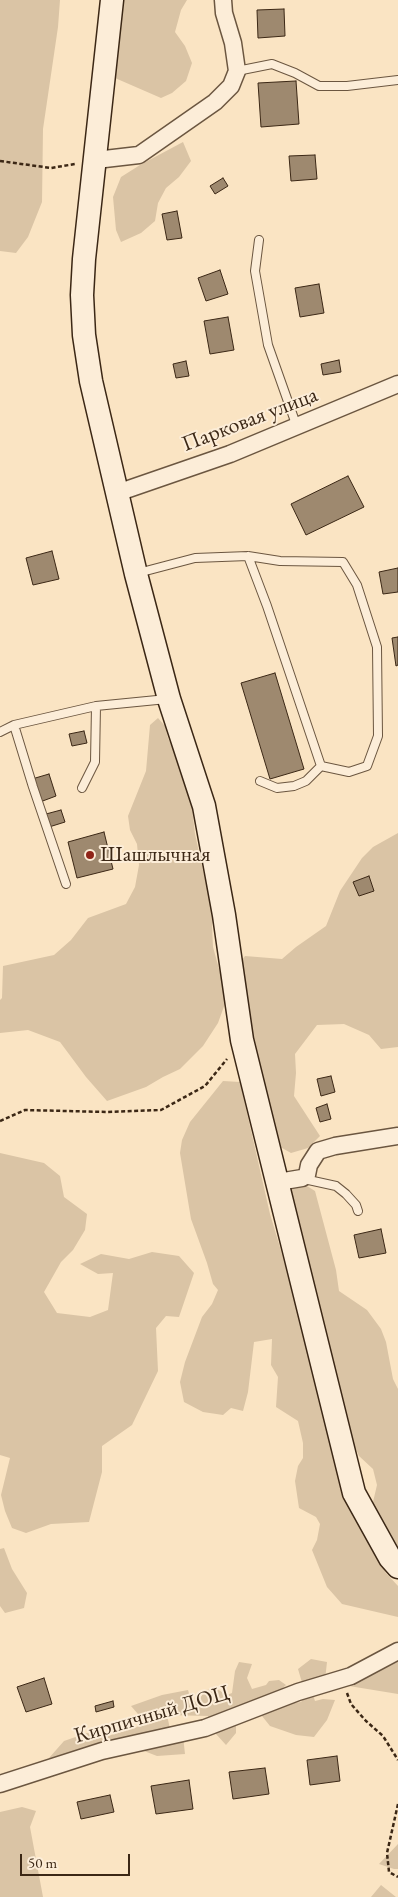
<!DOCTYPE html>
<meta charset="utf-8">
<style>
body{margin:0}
#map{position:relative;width:398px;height:1897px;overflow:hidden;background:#fae4c3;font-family:"EB Garamond",serif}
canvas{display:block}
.scale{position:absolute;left:20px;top:1854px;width:110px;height:22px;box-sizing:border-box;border:2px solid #3b2715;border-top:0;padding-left:6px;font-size:15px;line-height:18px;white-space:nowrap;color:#3b2715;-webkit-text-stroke:4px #fcedd8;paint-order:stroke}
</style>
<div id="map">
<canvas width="398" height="1897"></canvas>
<div class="scale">50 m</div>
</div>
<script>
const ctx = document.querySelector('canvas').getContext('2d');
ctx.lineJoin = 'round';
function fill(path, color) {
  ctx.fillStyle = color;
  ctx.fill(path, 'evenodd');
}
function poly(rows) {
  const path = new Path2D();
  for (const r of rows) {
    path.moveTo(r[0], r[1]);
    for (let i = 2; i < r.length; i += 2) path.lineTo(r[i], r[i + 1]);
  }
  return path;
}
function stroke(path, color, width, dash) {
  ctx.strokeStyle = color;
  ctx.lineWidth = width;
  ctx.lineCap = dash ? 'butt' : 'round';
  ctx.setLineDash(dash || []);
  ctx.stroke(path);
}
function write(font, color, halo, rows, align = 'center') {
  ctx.font = font + ' "EB Garamond",serif';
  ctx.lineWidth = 4;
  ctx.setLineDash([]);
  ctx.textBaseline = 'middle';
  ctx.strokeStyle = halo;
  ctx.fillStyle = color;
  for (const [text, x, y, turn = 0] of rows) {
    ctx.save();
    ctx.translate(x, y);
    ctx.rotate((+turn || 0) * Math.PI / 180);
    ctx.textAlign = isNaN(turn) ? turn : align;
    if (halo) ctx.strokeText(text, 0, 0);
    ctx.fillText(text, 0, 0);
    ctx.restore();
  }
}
fill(poly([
 [0,0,60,0,58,27,43,129,42,202,28,237,16,253,0,251],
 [124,0,187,0,181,10,175,32,185,46,192,63,186,81,172,93,161,98,115,78,121,19],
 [183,142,191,161,179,177,166,188,158,203,155,221,141,233,121,242,116,230,113,197,121,177,140,165],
 [158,718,165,726,168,738,181,766,192,808,195,834,206,884,214,906,212,925,213,947,227,998,218,1023,203,1046,180,1069,163,1077,146,1087,107,1101,86,1077,60,1042,28,1030,0,1033,0,1000,2,998,3,966,54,955,71,940,88,918,126,904,135,887,139,865,137,844,130,830,128,816,146,771,150,725],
 [398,833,398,1047,381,1049,369,1035,344,1024,317,1025,295,1054,296,1073,294,1096,320,1136,308,1148,291,1153,275,1144,265,1109,239,964,245,956,282,959,296,947,326,926,340,891,362,858,373,847],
 [223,1081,240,1082,270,1214,282,1254,316,1381,358,1521,386,1573,398,1586,398,1617,342,1604,327,1587,312,1550,317,1540,320,1524,316,1517,299,1508,295,1481,298,1466,303,1458,303,1443,298,1421,276,1407,278,1377,271,1365,272,1339,254,1342,248,1392,243,1411,231,1408,223,1415,203,1412,184,1402,180,1382,185,1362,202,1317,212,1304,218,1290,213,1284,207,1263,191,1219,180,1153,182,1140,190,1122],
 [0,1153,44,1163,60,1176,64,1197,87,1214,85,1230,73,1250,61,1262,44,1292,57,1313,90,1317,108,1310,113,1273,98,1274,80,1264,101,1254,129,1259,152,1252,179,1256,194,1273,179,1317,166,1316,156,1328,158,1371,132,1425,102,1446,102,1472,89,1522,51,1524,26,1533,12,1528,5,1511,1,1495,10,1458,0,1455],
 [294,1178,315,1191,336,1270,339,1291,367,1310,381,1329,386,1342,393,1379,398,1389,398,1553,375,1519,373,1502,377,1485,373,1469,359,1456,350,1436,314,1300,302,1237,289,1204,287,1188],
 [4,1548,12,1569,27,1593,24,1608,5,1613,0,1606,0,1549],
 [398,1658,398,1694,349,1686,366,1667],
 [311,1659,327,1662,325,1680,319,1684,314,1698,315,1701,323,1699,335,1700,327,1720,314,1737,296,1735,270,1726,254,1706,236,1723,236,1733,226,1745,216,1734,208,1716,167,1715,170,1729,183,1736,185,1754,157,1756,139,1749,60,1758,49,1758,64,1741,87,1733,108,1736,137,1727,150,1716,138,1714,131,1706,162,1695,188,1690,191,1700,198,1702,205,1690,217,1689,227,1695,232,1693,235,1671,239,1662,252,1664,247,1678,252,1689,266,1685,269,1681,279,1680,286,1685,274,1696,286,1704,301,1702,306,1696,298,1669],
 [22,1807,36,1811,30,1827,43,1897,0,1897,0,1812],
 [398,1844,398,1869,394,1869,379,1864],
 [381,1885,396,1897,371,1897]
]), '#dac4a5');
const building = poly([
 [284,9,285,36,258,38,257,10,284,9],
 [296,81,299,124,261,127,258,83,296,81],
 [315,155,317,179,291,181,289,156,315,155],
 [223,178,228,186,215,194,210,186,223,178],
 [177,211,182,238,167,240,162,214,177,211],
 [220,270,228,294,206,301,198,278,220,270],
 [319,284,324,313,300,317,295,288,319,284],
 [228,317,234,350,210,354,204,321,228,317],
 [339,360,341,372,323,375,321,364,339,360],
 [186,361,189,376,176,378,173,364,186,361],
 [348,476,364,507,306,535,291,504,348,476],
 [52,551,59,579,33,585,26,558,52,551],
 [398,568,398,592,383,594,379,572,398,568],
 [398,637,398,665,396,666,392,638,398,637],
 [275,673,304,769,270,779,241,683,275,673],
 [84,731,87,743,72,746,69,734,84,731],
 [49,774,56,796,40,802,32,779,49,774],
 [61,810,65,822,49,827,46,814,61,810],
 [104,832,113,869,77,878,68,842,104,832],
 [369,876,374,891,359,896,353,882,369,876],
 [331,1076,335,1092,321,1096,317,1079,331,1076],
 [327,1104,331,1119,320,1122,316,1108,327,1104],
 [381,1229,386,1253,359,1258,354,1235,381,1229],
 [44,1678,52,1704,26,1712,17,1687,44,1678],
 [113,1701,114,1707,96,1712,95,1706,113,1701],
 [337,1756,340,1781,310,1785,307,1760,337,1756],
 [265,1768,269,1794,233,1799,229,1772,265,1768],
 [189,1780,193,1809,156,1814,151,1786,189,1780],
 [110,1795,114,1812,81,1819,77,1802,110,1795]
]);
fill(building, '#9e896f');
stroke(building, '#3b2715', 1);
const lane = poly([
 [237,71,272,64,295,73,319,86,347,86,398,80],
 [259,240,255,271,268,345,297,427],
 [248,556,267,606,321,766],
 [138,573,195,558,248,556,280,561,343,562,357,585,377,647,378,736,367,766,349,772,321,766,306,781,294,786,277,788,260,781],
 [14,725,33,787,66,884],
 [0,732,14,725,96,706,167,699],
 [82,788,95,762,96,706],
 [304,1179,336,1186,346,1194,356,1205,358,1211]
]);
const street = poly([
 [96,160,139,155,215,102,231,86,237,71,233,43,224,13,223,0],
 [117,493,230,454,398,384],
 [278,1182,302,1178,307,1175,309,1165,318,1151,335,1146,398,1136],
 [0,1784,102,1751,205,1728,298,1692,351,1676,398,1651]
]);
const secondary = poly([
 [112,0,84,259,82,295,84,335,91,381,136,574,169,699,204,806,224,915,242,1040,354,1493,390,1558,398,1567]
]);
stroke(lane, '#6b5640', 10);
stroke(street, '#6b5640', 19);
stroke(secondary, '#3b2715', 25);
stroke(poly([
 [0,161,51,168,75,164],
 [0,1121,25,1110,107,1112,161,1110,205,1086,227,1059],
 [347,1693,351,1704,366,1721,383,1736,398,1760],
 [398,1804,387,1853,389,1872,398,1877]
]), '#3b2715', 2.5, [4, 2.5]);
stroke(lane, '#fcedd8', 8);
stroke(street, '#fcedd8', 16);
stroke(secondary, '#fcedd8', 22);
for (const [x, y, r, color] of [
 [90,855,5,"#8f2418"]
]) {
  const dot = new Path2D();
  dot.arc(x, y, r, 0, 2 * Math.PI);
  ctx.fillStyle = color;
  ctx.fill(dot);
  stroke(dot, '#fcedd8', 2);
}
write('22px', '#3b2715', '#fcedd8', [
 ["Парковая улица",250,420,-21],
 ["Кирпичный ДОЦ",152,1715,-16]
]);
write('22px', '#3b2715', '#fcedd8', [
 ["Шашлычная",100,855]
], 'left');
</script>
